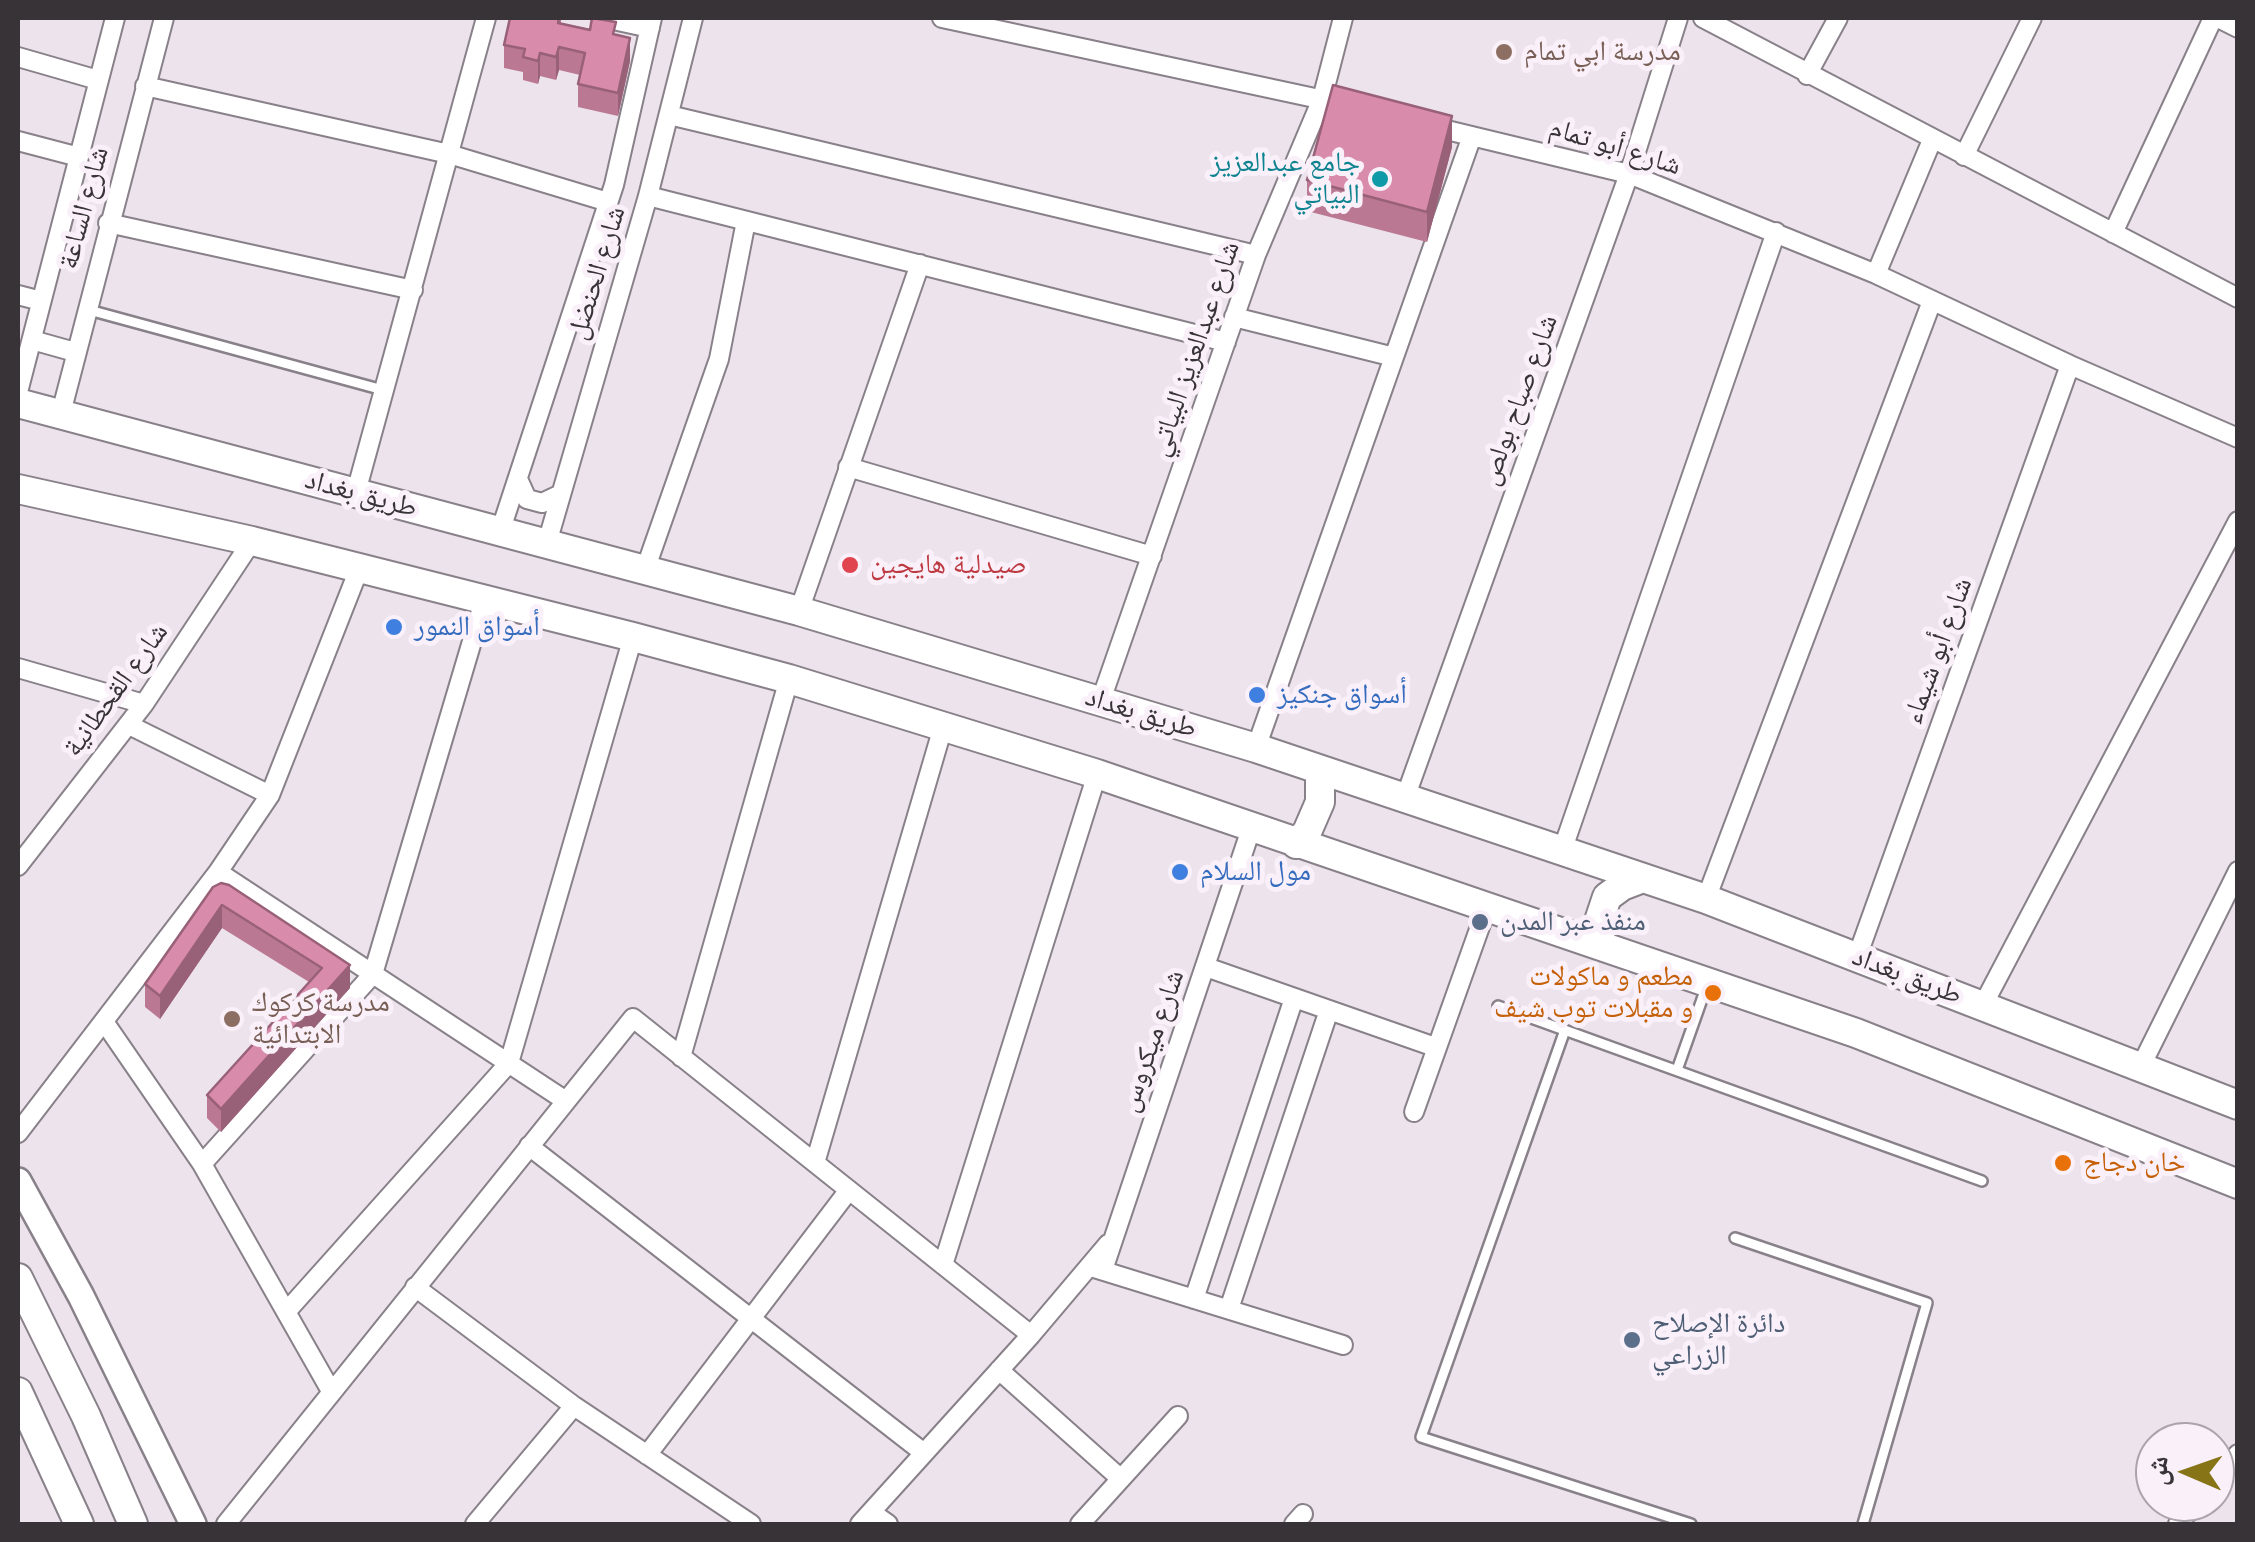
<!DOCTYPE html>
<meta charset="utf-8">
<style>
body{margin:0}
#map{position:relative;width:2255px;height:1542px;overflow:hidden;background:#ece3ec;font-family:"IBM Plex Sans","Noto Naskh Arabic",sans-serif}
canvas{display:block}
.frame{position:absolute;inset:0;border:20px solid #373337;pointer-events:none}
.north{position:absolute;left:2135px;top:1422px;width:100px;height:100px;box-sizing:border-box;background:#f9f0f9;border:2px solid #aba4ab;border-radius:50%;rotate:272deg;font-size:28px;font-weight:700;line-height:40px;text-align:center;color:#373337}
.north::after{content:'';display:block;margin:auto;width:35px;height:45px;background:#867416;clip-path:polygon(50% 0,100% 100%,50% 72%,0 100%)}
</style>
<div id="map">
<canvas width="2255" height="1542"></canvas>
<div class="frame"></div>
<div class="north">ش</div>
</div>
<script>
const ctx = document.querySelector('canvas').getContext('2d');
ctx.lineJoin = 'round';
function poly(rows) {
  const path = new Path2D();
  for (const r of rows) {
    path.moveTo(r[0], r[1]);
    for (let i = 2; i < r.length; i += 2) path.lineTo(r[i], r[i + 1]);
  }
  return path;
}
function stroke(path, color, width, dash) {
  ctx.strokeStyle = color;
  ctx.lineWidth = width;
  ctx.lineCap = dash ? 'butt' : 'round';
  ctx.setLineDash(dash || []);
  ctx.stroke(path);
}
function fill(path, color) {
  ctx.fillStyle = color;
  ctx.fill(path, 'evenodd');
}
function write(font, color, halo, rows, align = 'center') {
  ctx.font = font + ' "IBM Plex Sans","Noto Naskh Arabic",sans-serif';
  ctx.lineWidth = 10;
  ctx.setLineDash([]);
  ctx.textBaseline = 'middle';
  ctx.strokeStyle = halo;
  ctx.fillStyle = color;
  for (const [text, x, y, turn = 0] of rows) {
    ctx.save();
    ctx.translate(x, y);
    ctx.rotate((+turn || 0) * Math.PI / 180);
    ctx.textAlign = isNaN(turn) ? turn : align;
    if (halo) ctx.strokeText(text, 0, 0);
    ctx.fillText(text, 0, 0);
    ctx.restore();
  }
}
const lane = poly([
 [89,310,383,390],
 [1498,1006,1982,1181],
 [1565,1030,1421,1437,1691,1524],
 [1677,1070,1706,988],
 [1735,1238,1927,1303,1863,1524]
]);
const street = poly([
 [604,18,650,28],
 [942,18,1352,106],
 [1703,18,2238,298],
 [2218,18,2238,28],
 [18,57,98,80],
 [1807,75,1838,18],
 [145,86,449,154,608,202],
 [669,115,1256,255],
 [1430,126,1629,174,1876,274,2070,365,2238,438],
 [18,141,79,157],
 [1964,156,2032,18],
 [648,196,1226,342],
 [108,223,413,290],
 [2113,233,2213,18],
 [1876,274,1932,140],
 [18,295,41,301],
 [1234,317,1394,357],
 [32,340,75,352],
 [18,392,115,18],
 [61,413,164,18],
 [848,467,1152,556],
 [518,479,527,499,542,503,559,495],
 [356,492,486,18],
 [500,532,614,185,652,18],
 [547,543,648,196,693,18],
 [645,570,719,359,746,221],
 [799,611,920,264],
 [18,668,144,704],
 [1101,700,1256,255,1322,99,1343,18],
 [129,725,270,795],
 [1256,748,1472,136],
 [1405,798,1629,174,1678,18],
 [1562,851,1776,232],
 [18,866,144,704,252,541],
 [218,872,566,1101],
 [1706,899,1932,301],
 [1857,957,2070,365],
 [1206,967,1435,1047],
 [1983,1005,2238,521],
 [105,1023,202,1164,331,1391],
 [681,1057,789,679],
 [2141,1066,2238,871],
 [1414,1112,1487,907],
 [18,1133,218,872,270,795,359,569],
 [529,1146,924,1453],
 [815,1163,943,727],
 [202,1164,373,974,484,601],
 [943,1265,1097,774],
 [1094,1268,1343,1345],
 [1103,1270,1251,829],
 [415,1287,574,1406,751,1524],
 [1194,1299,1294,998],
 [1229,1309,1329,1010],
 [286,1312,509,1063,633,637],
 [999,1370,1121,1479],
 [647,1455,849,1190],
 [2215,1481,2238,1454],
 [871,1512,888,1524],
 [226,1524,633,1018,1031,1335],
 [475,1524,574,1406],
 [860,1524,1031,1335,1108,1244],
 [1080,1524,1178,1416],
 [1294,1524,1303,1514],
 [2178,1524,2197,1502]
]);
const secondary = poly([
 [18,1181,81,1296,193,1524]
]);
const primary = poly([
 [18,403,799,611,1256,748,1706,899,2238,1105],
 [18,489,252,541,633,637,789,679,1097,774,1856,1033,2238,1184],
 [1296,844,1307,832,1320,802,1320,770],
 [1603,946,1597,927,1607,897,1622,886,1643,878],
 [18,1278,86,1416,133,1524],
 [18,1392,79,1524]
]);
stroke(lane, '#898189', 14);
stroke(street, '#898189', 22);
stroke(secondary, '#898189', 30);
stroke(primary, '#898189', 32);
stroke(lane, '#fff', 9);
stroke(street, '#fff', 18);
stroke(secondary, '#fff', 25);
stroke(primary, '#fff', 28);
fill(poly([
 [561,18,561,23,616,34,630,61,618,116,578,107,578,84,580,75,559,70,556,80,540,76,538,84,523,80,523,72,504,68,504,45],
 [1452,147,1427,242,1307,211,1307,180],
 [213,887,350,988,221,1132,207,1118,207,1095,309,982,222,928,160,1019,145,1007,145,984]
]), '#bb7893');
fill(poly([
 [630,38,630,61,618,116,618,93],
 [559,47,559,70,556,80,556,57],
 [540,53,540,76,538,84,538,61],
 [1452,116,1452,147,1427,242,1427,212],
 [222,905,222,928,160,1019,160,996],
 [350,965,350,988,221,1132,221,1109]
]), '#986178');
const building = poly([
 [510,18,559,18,558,23,590,30,592,18,616,22,613,34,630,38,618,93,578,84,585,53,559,47,556,57,540,53,538,61,523,57,525,49,504,45,510,18],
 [1333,85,1452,116,1427,212,1307,180,1333,85],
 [221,883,229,885,350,965,221,1109,207,1095,322,968,222,905,160,996,145,984,213,887,221,883]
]);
fill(building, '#d98bab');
stroke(building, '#986178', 2.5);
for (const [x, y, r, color] of [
 [1504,52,10,"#8d6e63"],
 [1380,179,10,"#0f9aa8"],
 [850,565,10,"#e0444e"],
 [394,627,10,"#3f7fe0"],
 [1257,695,10,"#3f7fe0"],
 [1180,872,10,"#3f7fe0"],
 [1480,922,10,"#5c6f8a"],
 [1713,993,10,"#e8710a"],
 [232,1019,10,"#8d6e63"],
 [2063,1163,10,"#e8710a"],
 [1632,1340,10,"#5c6f8a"]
]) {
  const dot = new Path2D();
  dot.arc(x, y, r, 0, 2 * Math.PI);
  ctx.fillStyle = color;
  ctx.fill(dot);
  stroke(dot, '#f9f0f9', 4);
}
write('28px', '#785e54', '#f9f0f9', [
 ["مدرسة ابي تمام",1524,52],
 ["مدرسة كركوك",252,1003],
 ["الابتدائية",252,1035]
], 'left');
write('28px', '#373337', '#f9f0f9', [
 ["شارع أبو تمام",1615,147,17],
 ["شارع الساعة",84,208,-75],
 ["شارع الحنضل",597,273,-73],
 ["شارع عبدالعزيز البياتي",1195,349,-71],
 ["شارع صباح بولص",1519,400,-70],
 ["طريق بغداد",361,494,15],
 ["شارع أبو شيماء",1938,651,-70],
 ["شارع القحطانية",116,690,-54],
 ["طريق بغداد",1141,713,17],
 ["طريق بغداد",1907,976,21],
 ["شارع ميكروس",1152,1041,-71]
]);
write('28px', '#0d838f', '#f9f0f9', [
 ["جامع عبدالعزيز",1360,163],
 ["البياتي",1360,195]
], 'right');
write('28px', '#be3a42', '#f9f0f9', [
 ["صيدلية هايجين",870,565]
], 'left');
write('28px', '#366cbe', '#f9f0f9', [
 ["أسواق النمور",414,627],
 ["أسواق جنكيز",1277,695],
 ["مول السلام",1200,872]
], 'left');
write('28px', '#4e5e75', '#f9f0f9', [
 ["منفذ عبر المدن",1500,922],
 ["دائرة الإصلاح",1652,1324],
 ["الزراعي",1652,1356]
], 'left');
write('28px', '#c56008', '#f9f0f9', [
 ["مطعم و ماكولات",1693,977],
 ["و مقبلات توب شيف",1693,1009],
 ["خان دجاج",2083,1163,"left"]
], 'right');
</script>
